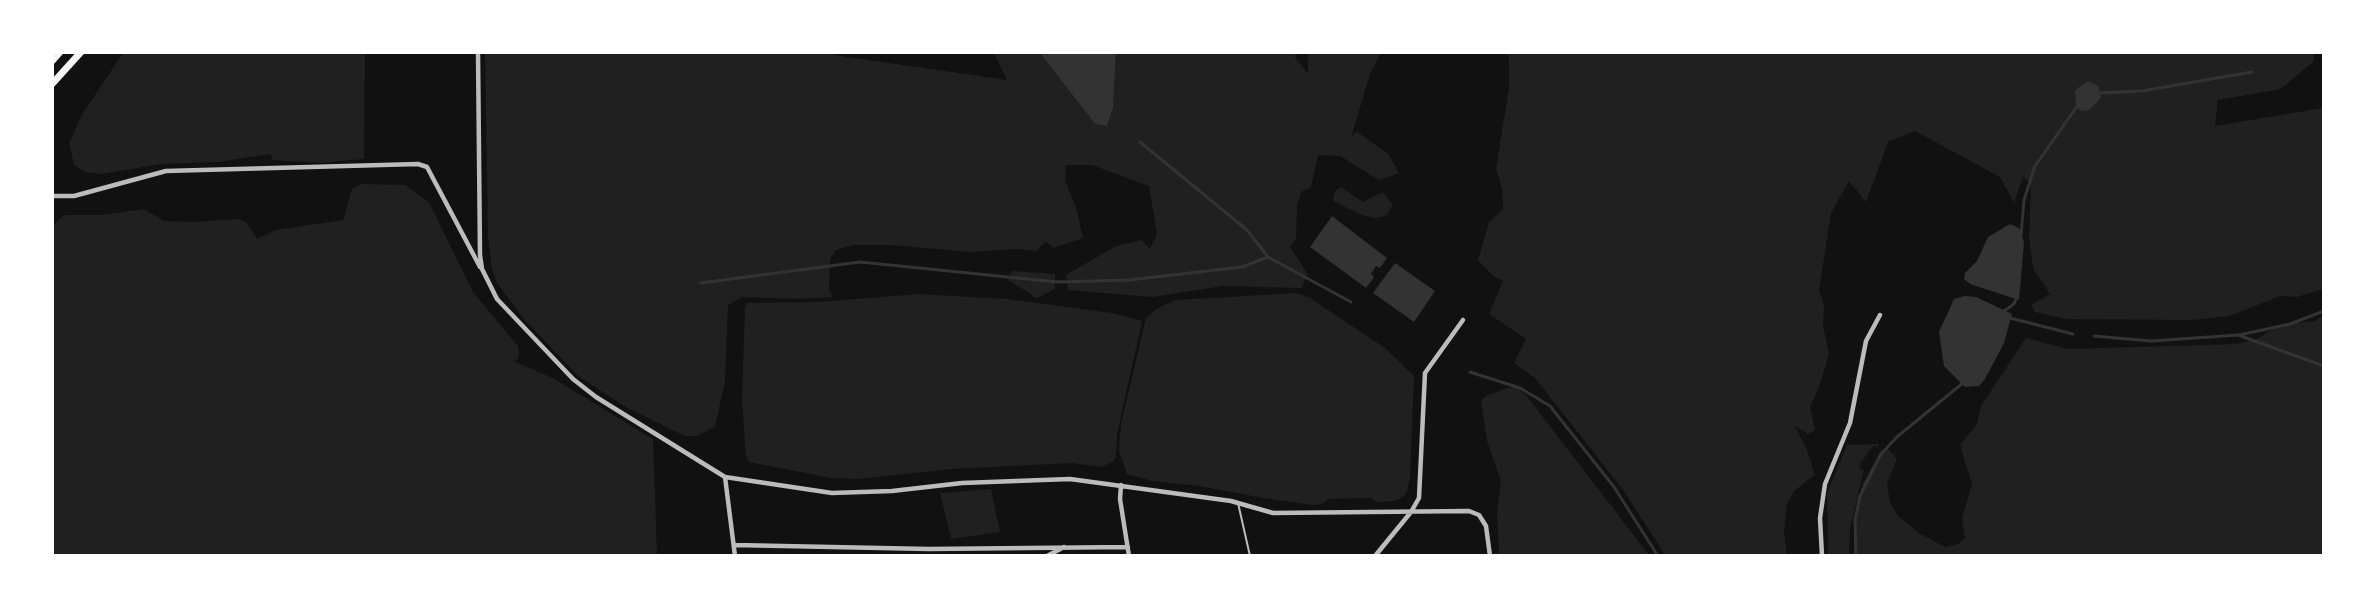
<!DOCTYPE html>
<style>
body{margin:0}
#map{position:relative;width:2376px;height:608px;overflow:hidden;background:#111;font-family:"Source Sans 3",sans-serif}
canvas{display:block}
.frame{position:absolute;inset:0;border:54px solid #fff;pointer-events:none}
</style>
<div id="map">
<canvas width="2376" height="608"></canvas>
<div class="frame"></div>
</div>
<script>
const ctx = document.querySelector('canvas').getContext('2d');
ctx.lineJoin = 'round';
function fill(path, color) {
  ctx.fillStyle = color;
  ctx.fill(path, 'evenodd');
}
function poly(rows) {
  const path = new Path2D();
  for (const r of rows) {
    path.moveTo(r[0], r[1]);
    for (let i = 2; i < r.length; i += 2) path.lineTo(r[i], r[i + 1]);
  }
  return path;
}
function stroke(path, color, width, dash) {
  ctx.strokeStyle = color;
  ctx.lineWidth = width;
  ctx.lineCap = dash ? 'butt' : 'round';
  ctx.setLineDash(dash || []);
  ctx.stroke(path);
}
fill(poly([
 [123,53,365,53,364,159,320,163,272,160,271,154,217,162,162,164,102,174,85,172,74,165,69,143,83,113],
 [485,53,820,53,1007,80,994,53,1040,53,1095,124,1107,126,1113,108,1116,53,1296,53,1295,57,1308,74,1308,53,1381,53,1370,74,1351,138,1356,131,1388,154,1399,173,1379,180,1340,156,1318,155,1311,187,1301,192,1297,206,1296,239,1290,247,1308,274,1301,288,1223,286,1152,297,1068,290,1066,275,1116,246,1142,240,1150,249,1157,234,1149,186,1092,165,1066,165,1065,181,1076,207,1083,238,1053,248,1046,241,1036,251,1018,249,969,252,892,245,854,245,836,250,830,259,829,290,833,297,796,299,742,297,728,305,725,381,715,427,696,436,685,436,627,408,578,376,523,318,497,283,492,269,488,235],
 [1506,53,2314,53,2314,61,2281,89,2218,100,2215,126,2323,108,2323,289,2297,297,2280,296,2230,316,2192,320,2066,319,2035,312,2031,305,2050,294,2033,268,2029,239,2031,183,2023,177,2014,203,2000,177,1915,131,1888,142,1866,202,1849,181,1831,213,1819,291,1824,304,1823,326,1829,354,1819,387,1810,407,1815,430,1808,434,1795,426,1807,450,1815,475,1794,491,1787,504,1784,531,1787,555,1665,555,1624,491,1535,378,1514,363,1526,339,1489,314,1503,281,1492,275,1478,260,1489,222,1503,209,1502,189,1496,169,1509,88,1509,58],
 [361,184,405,185,429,202,473,292,518,346,519,356,515,362,553,378,653,439,657,555,53,555,53,225,65,215,102,215,144,209,164,221,194,222,238,219,246,222,257,239,276,230,343,220,352,189],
 [1341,187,1363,202,1383,192,1393,205,1386,216,1374,218,1359,214,1333,201,1335,191],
 [1012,271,1055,274,1055,289,1037,298,1008,280],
 [1296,293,1310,298,1385,348,1414,376,1410,478,1407,492,1403,497,1395,501,1377,502,1371,498,1328,499,1324,503,1314,505,1263,498,1200,486,1152,481,1127,474,1119,451,1121,424,1146,318,1156,309,1176,300],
 [919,294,1007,299,1112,313,1142,321,1117,434,1116,456,1113,462,1101,467,1072,463,951,469,858,479,831,478,749,462,746,456,742,401,745,307,747,303,819,302],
 [2323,316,2323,555,1854,555,1854,523,1862,485,1880,452,1888,449,1897,459,1887,483,1890,503,1898,516,1919,533,1945,547,1958,544,1965,538,1962,517,1972,485,1960,445,1977,424,1981,406,2026,338,2068,349,2237,344,2257,339,2280,325,2314,321],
 [1515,387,1526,395,1649,555,1499,555,1497,512,1501,481,1487,441,1481,401,1486,396,1506,388],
 [1879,444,1877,449,1877,446,1873,446,1860,464,1859,469,1864,470,1850,529,1849,555,1828,555,1827,493,1847,445],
 [991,489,1000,532,951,539,940,493]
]), '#202020');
fill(poly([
 [1040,53,1116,53,1113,108,1107,126,1095,124],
 [2088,81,2098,86,2101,98,2089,110,2082,111,2076,107,2075,90],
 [1332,216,1387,258,1380,268,1376,266,1371,274,1374,277,1366,288,1310,247],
 [2010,224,2019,228,2024,242,2019,300,1970,284,1964,279,1965,273,1977,261,1988,237],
 [1395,263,1435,291,1414,322,1373,293],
 [1965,296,1976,297,2012,314,2004,343,1985,379,1979,386,1965,387,1944,366,1939,332,1954,299]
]), '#333');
stroke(poly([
 [2099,93,2142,91,2252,72],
 [1140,142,1247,230,1268,257,1351,302],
 [2021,236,2024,200,2035,166,2078,105],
 [701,283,860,262,1057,282,1129,280,1242,267,1268,257],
 [2004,311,2014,304,2017,296],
 [2010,318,2073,334],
 [2239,335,2290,324,2324,311],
 [2094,336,2151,341,2238,335,2324,366],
 [1470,372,1520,388,1550,406,1614,487,1658,556],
 [1856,556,1855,520,1860,496,1881,454,1898,436,1963,383]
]), '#333', 3);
stroke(poly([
 [1238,503,1250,556]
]), '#bcbcbc', 2);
stroke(poly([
 [478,52,480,255,482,269,497,299,573,379,596,397,725,477,832,493,892,491,962,483,1070,479,1231,501,1273,513,1469,511,1479,515,1486,526,1490,556],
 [52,196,74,196,166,171,418,164,427,167,480,267],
 [725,477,735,556],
 [1121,485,1120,499,1129,556],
 [734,545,929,549,1128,547],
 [1047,556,1064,547],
 [1375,556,1411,512,1419,498,1425,373,1463,320],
 [1822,556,1820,518,1825,484,1850,423,1866,341,1880,315]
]), '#bcbcbc', 4.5);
stroke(poly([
 [52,61,60,52],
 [52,84,81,52]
]), '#f5f5f5', 7);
</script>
